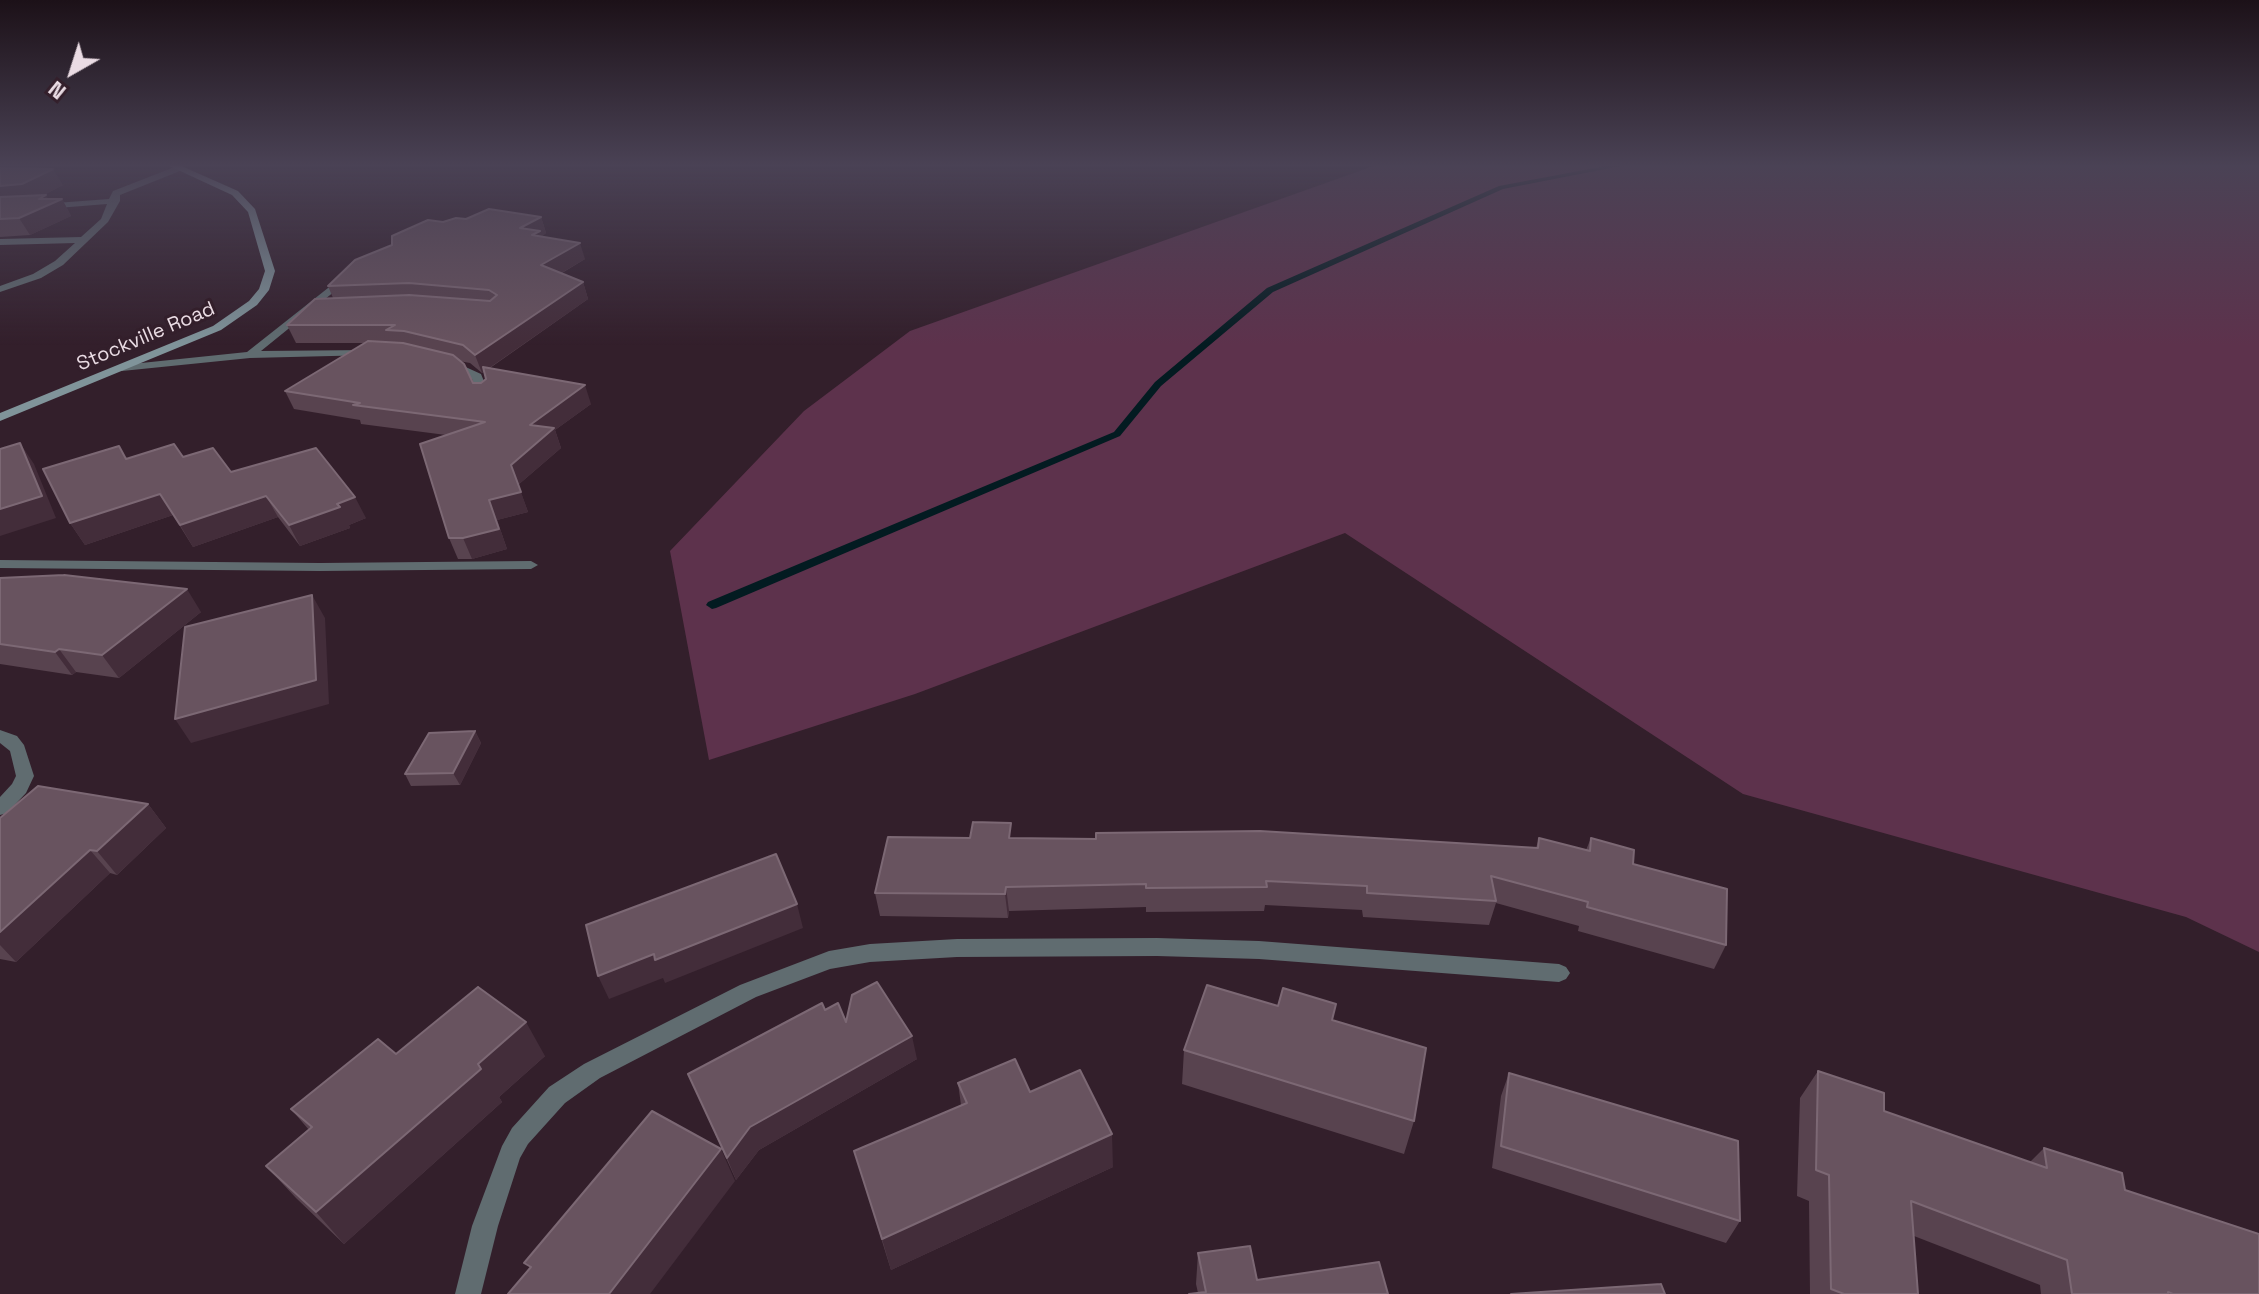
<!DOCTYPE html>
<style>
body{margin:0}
#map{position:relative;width:2259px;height:1294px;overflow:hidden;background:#331f2b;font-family:"Space Grotesk",sans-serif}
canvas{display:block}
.north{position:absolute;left:32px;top:32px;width:80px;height:80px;-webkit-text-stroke:6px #331f2b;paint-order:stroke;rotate:219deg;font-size:22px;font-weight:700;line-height:32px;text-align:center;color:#eadce4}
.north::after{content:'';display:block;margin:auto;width:28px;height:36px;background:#eadce4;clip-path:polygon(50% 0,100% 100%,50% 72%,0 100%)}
</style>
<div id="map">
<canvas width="2259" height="1294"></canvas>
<div class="north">N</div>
</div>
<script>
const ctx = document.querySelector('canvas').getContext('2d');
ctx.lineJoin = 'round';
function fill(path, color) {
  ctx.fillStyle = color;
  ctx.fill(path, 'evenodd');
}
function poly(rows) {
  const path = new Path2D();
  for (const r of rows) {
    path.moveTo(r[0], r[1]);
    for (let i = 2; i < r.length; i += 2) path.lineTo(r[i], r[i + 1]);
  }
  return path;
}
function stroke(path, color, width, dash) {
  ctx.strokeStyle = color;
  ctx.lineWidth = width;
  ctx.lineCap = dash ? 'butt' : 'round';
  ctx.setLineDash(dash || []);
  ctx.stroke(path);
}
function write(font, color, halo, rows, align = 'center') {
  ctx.font = font + ' "Space Grotesk",sans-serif';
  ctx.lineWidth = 6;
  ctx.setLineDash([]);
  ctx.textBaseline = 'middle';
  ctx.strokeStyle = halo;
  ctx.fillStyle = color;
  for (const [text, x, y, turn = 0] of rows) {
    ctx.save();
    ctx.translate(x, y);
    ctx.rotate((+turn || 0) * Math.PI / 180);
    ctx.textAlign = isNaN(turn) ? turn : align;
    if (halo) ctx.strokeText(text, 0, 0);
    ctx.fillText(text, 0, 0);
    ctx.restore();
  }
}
fill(poly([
 [1379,164,2259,164,2259,952,2186,917,1743,794,1345,533,915,694,709,760,670,551,804,411,910,331]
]), '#5d324c');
fill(poly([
 [1616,164,1631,164,1503,189,1273,292,1161,386,1120,436,716,608,712,609,706,605,708,602,1114,432,1155,382,1267,288,1499,186,1616,164]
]), '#031b21');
fill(poly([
 [177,166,181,169,180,171,120,195,120,201,108,222,63,265,41,278,0,292,0,286,33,274,55,261,75,243,0,245,0,239,81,237,101,219,107,204,45,209,42,208,42,204,109,199,113,191,177,166],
 [347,273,352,276,351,278,261,351,369,350,375,353,373,355,250,358,122,371,116,368,122,365,247,352,347,273],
 [448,359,481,374,490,396,488,399,480,399,472,379,444,364,442,362,448,359],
 [0,560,320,563,531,561,538,565,531,569,320,571,0,568,0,560],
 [0,730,17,736,24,745,34,776,26,793,7,813,0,815,0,797,12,784,16,776,10,751,0,743,0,730],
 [1157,938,1259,941,1559,964,1566,967,1570,973,1566,979,1559,982,1259,959,1157,956,957,957,870,962,830,969,756,997,600,1078,565,1103,528,1144,520,1158,498,1226,481,1294,455,1294,472,1226,502,1146,512,1128,549,1087,584,1064,740,985,829,951,870,944,957,939,1157,938]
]), '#606c70');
fill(poly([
 [165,164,177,164,238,191,255,209,275,271,269,290,257,305,221,330,0,421,0,413,213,326,249,301,259,289,265,271,248,212,232,195,165,164]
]), '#80949a');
fill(poly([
 [0,168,63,185,44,195,48,199,62,199,71,216,30,235,0,237],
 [541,217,546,233,542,236,542,237,585,259,562,273,583,282,588,299,490,368,591,404,555,430,561,448,518,485,528,512,497,520,507,549,472,559,458,559,449,538,446,435,361,424,360,420,294,409,285,391,365,343,296,343,287,325,333,298,328,286,392,245,443,222,466,219],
 [459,361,470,363,482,373,484,372,486,379,481,383,473,383],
 [183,457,231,472,366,518,349,525,350,528,300,546,278,517,193,547,173,515,85,545,70,523,126,458],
 [0,578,201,612,119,678,76,672,72,675,0,664],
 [475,731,481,743,460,785,411,786,405,774],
 [148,804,166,828,117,875,110,873,16,962,0,959,0,818],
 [970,838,1013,838,1536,848,1539,838,1586,850,1591,838,1633,864,1726,945,1714,969,1578,931,1579,926,1496,903,1489,925,1363,917,1362,910,1265,905,1264,911,1146,912,1146,907,1009,911,1008,918,880,916,875,893],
 [1278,1006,1333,1021,1414,1121,1404,1154,1182,1084,1184,1050],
 [825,1010,917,1059,759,1150,736,1180,688,1074],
 [396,1054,545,1056,499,1097,502,1102,344,1244,296,1198,266,1166,309,1130,291,1109],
 [1818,1071,1884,1111,2030,1162,2044,1148,2125,1190,2259,1294,2041,1294,2040,1285,1914,1236,1918,1294,1810,1294,1809,1201,1797,1196,1800,1098],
 [1509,1073,1740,1221,1726,1243,1492,1168,1501,1096],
 [958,1083,1030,1092,1113,1167,891,1270,854,1151,961,1105],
 [1198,1253,1257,1280,1198,1293,1196,1284]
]), '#58434f');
fill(poly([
 [53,169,63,185,32,201,0,204,0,186],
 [46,195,51,204,62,199,71,216,30,235,19,218,39,199],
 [541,217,546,233,542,236,545,247,520,228],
 [580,243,585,259,546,282,541,265],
 [583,282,588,299,482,373,475,355],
 [585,385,591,404,555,430,561,448,518,485,511,465,530,425],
 [20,443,34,464,56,518,0,536,0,509],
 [521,492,528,512,497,520,507,549,472,559,463,538,489,500],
 [160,494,173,515,85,545,70,523],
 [266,496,278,517,193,547,180,525],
 [355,497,366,518,349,525,350,528,300,546,289,525,337,504],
 [187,589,201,612,119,678,102,655],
 [312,595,325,618,329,704,191,743,175,719],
 [59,649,76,672,72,675,55,652],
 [475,731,481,743,460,785,453,773],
 [148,804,166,828,117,875,97,851],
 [90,850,110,873,16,962,0,945,0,932],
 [1006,887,1009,911,1008,918,1005,894],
 [797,904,803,928,665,983,663,978,609,999,598,976,654,954],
 [526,1022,545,1056,499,1097,502,1102,344,1244,316,1212,478,1064],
 [912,1036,917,1059,759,1150,736,1180,727,1158,750,1127],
 [1112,1134,1113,1167,891,1270,882,1239],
 [721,1149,735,1181,650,1294,609,1294]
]), '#432d3a');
const building = poly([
 [0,168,53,169,22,184,0,186,0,168],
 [46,195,39,199,62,199,19,218,0,219,0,197,46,195],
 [489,209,541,217,520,228,540,231,532,235,580,243,541,265,583,282,475,355,463,345,404,331,386,330,395,325,287,325,315,299,409,295,490,301,497,295,489,290,409,283,328,286,355,260,392,245,392,236,428,220,443,222,456,218,466,219,489,209],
 [368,341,403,343,453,355,464,364,473,383,481,383,486,379,483,367,585,385,530,425,554,428,511,465,521,492,489,500,499,529,463,538,449,538,420,444,485,422,353,405,360,403,285,391,368,341],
 [20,443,42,496,0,509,0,449,20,443],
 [174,444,183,457,213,448,231,472,316,448,355,497,337,504,340,507,289,525,266,496,180,525,160,494,70,523,43,469,119,446,126,459,174,444],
 [64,575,187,589,102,655,59,649,55,652,0,644,0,578,64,575],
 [312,595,316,680,175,719,185,627,312,595],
 [475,731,453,773,405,774,429,733,475,731],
 [38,786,148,804,97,851,90,850,0,932,0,818,38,786],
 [973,822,1011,823,1009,838,1096,839,1096,833,1260,831,1538,848,1539,838,1590,851,1591,838,1634,850,1633,864,1727,889,1726,945,1587,907,1588,902,1491,876,1496,901,1367,893,1367,886,1266,881,1267,887,1146,888,1146,884,1006,887,1005,894,875,893,888,837,970,838,973,822],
 [776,854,797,904,655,960,654,954,598,976,586,925,776,854],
 [877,982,912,1036,750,1127,727,1158,688,1074,822,1003,825,1010,838,1003,846,1022,852,995,877,982],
 [1207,985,1278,1006,1283,988,1336,1004,1332,1020,1426,1048,1414,1121,1184,1050,1207,985],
 [478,987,526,1022,478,1064,481,1069,316,1212,266,1166,312,1127,291,1109,378,1039,396,1054,478,987],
 [1015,1059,1030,1092,1080,1070,1112,1134,882,1239,854,1151,967,1103,958,1083,1015,1059],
 [1818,1071,1884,1093,1884,1111,2047,1168,2044,1148,2122,1173,2125,1190,2259,1234,2259,1294,2173,1294,2168,1292,2168,1294,2072,1294,2067,1260,1911,1201,1918,1294,1844,1294,1831,1289,1829,1175,1816,1170,1818,1071],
 [1509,1073,1738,1141,1740,1221,1501,1146,1509,1073],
 [652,1111,721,1149,609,1294,508,1294,531,1267,524,1263,652,1111],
 [1250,1246,1257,1280,1379,1262,1388,1294,1189,1294,1206,1292,1198,1253,1250,1246],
 [1661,1284,1665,1294,1511,1294,1661,1284]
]);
fill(building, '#68535f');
stroke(building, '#7c6874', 2);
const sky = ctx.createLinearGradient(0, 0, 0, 345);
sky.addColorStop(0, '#1c1118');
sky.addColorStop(0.48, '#4a4255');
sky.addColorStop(1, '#4a425500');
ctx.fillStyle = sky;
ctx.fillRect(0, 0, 2259, 345);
write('20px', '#eadce4', '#331f2b', [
 ["Stockville Road",146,337,-23]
]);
</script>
